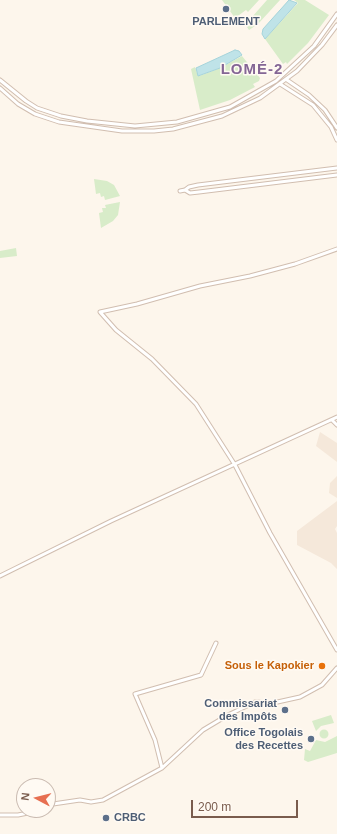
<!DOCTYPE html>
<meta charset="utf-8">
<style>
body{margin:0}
#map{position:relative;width:337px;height:834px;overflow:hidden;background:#fdf6ec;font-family:Arial,sans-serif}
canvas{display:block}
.north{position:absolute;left:16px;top:778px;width:40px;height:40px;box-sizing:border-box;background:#fffaf3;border:1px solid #cabbb1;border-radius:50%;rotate:277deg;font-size:11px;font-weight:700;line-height:16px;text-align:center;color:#7a5c4d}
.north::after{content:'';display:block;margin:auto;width:14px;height:18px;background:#e76f51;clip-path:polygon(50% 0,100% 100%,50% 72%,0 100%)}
.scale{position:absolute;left:191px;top:800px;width:107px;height:18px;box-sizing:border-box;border:2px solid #7a5c4d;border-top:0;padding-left:5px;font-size:12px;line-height:14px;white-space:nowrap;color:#7a5c4d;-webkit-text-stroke:3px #fffaf3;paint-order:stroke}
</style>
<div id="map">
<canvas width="337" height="834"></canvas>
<div class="north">N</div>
<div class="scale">200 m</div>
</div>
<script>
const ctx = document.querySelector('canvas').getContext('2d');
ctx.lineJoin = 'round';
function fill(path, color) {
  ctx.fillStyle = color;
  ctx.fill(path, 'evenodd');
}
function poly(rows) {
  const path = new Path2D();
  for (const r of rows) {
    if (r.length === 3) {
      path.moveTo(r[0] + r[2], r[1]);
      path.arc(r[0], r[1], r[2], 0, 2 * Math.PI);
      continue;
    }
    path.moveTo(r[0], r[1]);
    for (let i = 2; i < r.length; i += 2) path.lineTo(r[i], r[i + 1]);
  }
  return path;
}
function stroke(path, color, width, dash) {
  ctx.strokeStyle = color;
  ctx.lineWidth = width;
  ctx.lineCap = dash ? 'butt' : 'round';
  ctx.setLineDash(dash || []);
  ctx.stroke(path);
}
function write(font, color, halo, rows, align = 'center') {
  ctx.font = font + ' Arial,sans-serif';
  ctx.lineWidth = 3;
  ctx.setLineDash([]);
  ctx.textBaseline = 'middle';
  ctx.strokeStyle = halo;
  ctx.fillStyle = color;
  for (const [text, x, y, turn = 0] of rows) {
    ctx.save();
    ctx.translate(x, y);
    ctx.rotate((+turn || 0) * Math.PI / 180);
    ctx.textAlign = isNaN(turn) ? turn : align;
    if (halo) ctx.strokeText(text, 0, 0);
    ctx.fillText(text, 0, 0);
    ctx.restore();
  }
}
fill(poly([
 [320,432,337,443,337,462,316,446],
 [337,476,337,498,329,493,330,483],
 [337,501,337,526,335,529,337,533,337,569,331,563,297,545,297,531]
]), '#f5e8da');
fill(poly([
 [222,0,259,0,248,12,246,10,235,18],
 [267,0,280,0,258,24,249,30,247,27,255,20,252,17],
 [294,0,305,0,329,15,308,43,287,64,286,62,283,64,265,39,298,3],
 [242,56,260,78,259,81,253,84,255,87,230,100,200,110,191,69,195,67,198,76,202,75,220,68],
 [94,179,107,181,114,185,120,196,105,200,104,196,101,197,100,193,96,194],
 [120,202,118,215,113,221,101,228,99,213,103,212,102,208,106,208,105,205],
 [16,248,17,256,0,258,0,251],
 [331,715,334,723,321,726,316,731,312,721],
 [324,734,4.5],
 [337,736,337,753,308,762,304,760,305,749,310,751,316,740,325,742]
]), '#d8ecc9');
const water = poly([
 [289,0,297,3,265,39,262,34,263,29,289,0],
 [235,50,239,51,242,55,220,68,198,76,196,68,235,50]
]);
fill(water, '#bfe3e8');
stroke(water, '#a5d3da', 1);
const street = poly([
 [0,80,26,101,37,108,61,116,87,121,135,126,177,122,230,107,276,81,314,46,337,14],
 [287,80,309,95,325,110,337,128],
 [280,84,313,105,331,127,337,140],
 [0,88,18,104,35,114,59,122,122,131,154,131,173,129,222,116,260,98,297,71,322,45,337,25],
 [185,190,190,193,199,192,337,175],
 [180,191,185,190,189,187,198,185,337,168],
 [337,249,295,264,250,276,200,286,137,304,100,312,116,330,152,359,196,404,235,465,270,533,337,650],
 [332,420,337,425],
 [0,576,111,521,337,417],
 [162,768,155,740,135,694,201,675,216,643],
 [48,807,53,804,80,800,91,802,103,800,162,768,203,730,228,715,255,702,273,703,300,697,322,685,337,668],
 [0,815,18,815,43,810]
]);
stroke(street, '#d1beb0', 5);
stroke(street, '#fff', 3);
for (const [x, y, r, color] of [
 [226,9,4,"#5c6f8a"],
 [322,666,4,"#e8710a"],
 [285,710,4,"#5c6f8a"],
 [311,739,4,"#5c6f8a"],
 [106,818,4,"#5c6f8a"]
]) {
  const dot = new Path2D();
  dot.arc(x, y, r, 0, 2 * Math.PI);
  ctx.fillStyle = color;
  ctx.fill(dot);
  stroke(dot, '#fffaf3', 1.5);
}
write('bold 11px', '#4e5e75', '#fffaf3', [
 ["PARLEMENT",226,22,"center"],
 ["Commissariat",277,704],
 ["des Impôts",277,717],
 ["Office Togolais",303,733],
 ["des Recettes",303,746],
 ["CRBC",114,818,"left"]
], 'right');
write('bold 11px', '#c56008', '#fffaf3', [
 ["Sous le Kapokier",314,666]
], 'right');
ctx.letterSpacing = '1px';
write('bold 15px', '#846695', '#fffaf3', [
 ["LOMÉ-2",252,70]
]);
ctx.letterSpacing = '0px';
</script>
